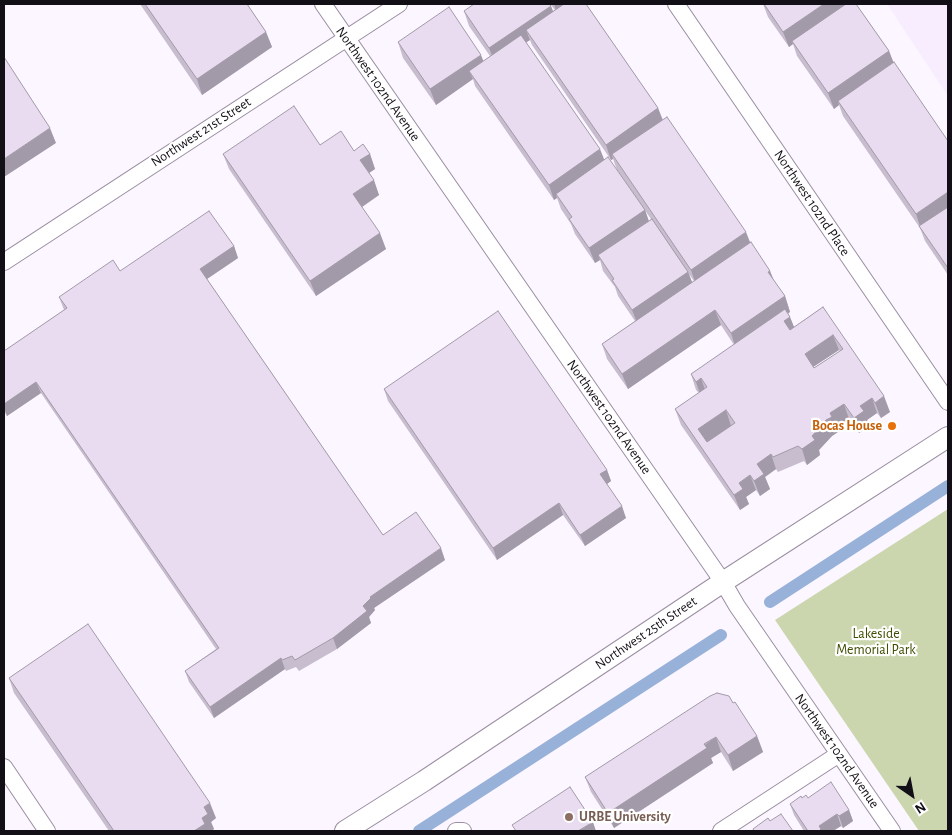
<!DOCTYPE html>
<style>
body{margin:0}
#map{position:relative;width:952px;height:835px;overflow:hidden;background:#fbf6ff;font-family:"Alegreya Sans",sans-serif}
canvas{display:block}
.frame{position:absolute;inset:0;border:5px solid #130f16;pointer-events:none}
.north{position:absolute;left:887px;top:770px;width:50px;height:50px;-webkit-text-stroke:4px #fff;paint-order:stroke;rotate:147deg;font-size:14px;font-weight:700;line-height:20px;text-align:center;color:#130f16}
.north::after{content:'';display:block;margin:auto;width:18px;height:22px;background:#130f16;clip-path:polygon(50% 0,100% 100%,50% 72%,0 100%)}
</style>
<div id="map">
<canvas width="952" height="835"></canvas>
<div class="frame"></div>
<div class="north">N</div>
</div>
<script>
const ctx = document.querySelector('canvas').getContext('2d');
ctx.lineJoin = 'round';
function fill(path, color) {
  ctx.fillStyle = color;
  ctx.fill(path, 'evenodd');
}
function poly(rows) {
  const path = new Path2D();
  for (const r of rows) {
    path.moveTo(r[0], r[1]);
    for (let i = 2; i < r.length; i += 2) path.lineTo(r[i], r[i + 1]);
  }
  return path;
}
function stroke(path, color, width, dash) {
  ctx.strokeStyle = color;
  ctx.lineWidth = width;
  ctx.lineCap = dash ? 'butt' : 'round';
  ctx.setLineDash(dash || []);
  ctx.stroke(path);
}
function write(font, color, halo, rows, align = 'center') {
  ctx.font = font + ' "Alegreya Sans",sans-serif';
  ctx.lineWidth = 4.5;
  ctx.setLineDash([]);
  ctx.textBaseline = 'middle';
  ctx.strokeStyle = halo;
  ctx.fillStyle = color;
  for (const [text, x, y, turn = 0] of rows) {
    ctx.save();
    ctx.translate(x, y);
    ctx.rotate((+turn || 0) * Math.PI / 180);
    ctx.textAlign = isNaN(turn) ? turn : align;
    if (halo) ctx.strokeText(text, 0, 0);
    ctx.fillText(text, 0, 0);
    ctx.restore();
  }
}
fill(poly([
 [887,4,948,4,948,96]
]), '#f8edfe');
fill(poly([
 [948,509,948,831,919,831,775,620]
]), '#cbd6ae');
stroke(poly([
 [770,602,948,486],
 [419,831,721,635]
]), '#98b1d8', 12);
const minor = poly([
 [323,4,723,582,737,606,892,831],
 [676,4,948,402],
 [4,262,399,4],
 [4,767,47,831],
 [456,831,463,831],
 [721,831,839,754]
]);
const major = poly([
 [345,831,424,781,723,582,948,437]
]);
stroke(minor, '#9b8ea2', 18);
stroke(major, '#9b8ea2', 22);
stroke(minor, '#fff', 16);
stroke(major, '#fff', 20);
fill(poly([
 [140,4,247,4,266,32,272,47,202,95],
 [550,4,586,4,658,108,663,120,770,271,774,281,785,296,790,312,788,313,794,327,823,307,890,412,881,418,877,413,867,420,869,426,859,433,849,419,836,428,838,432,832,436,819,450,820,455,807,465,804,461,778,472,776,469,765,477,770,489,760,496,756,490,746,497,749,504,740,510,681,425,675,409,699,393,696,390,691,374,734,345,721,325,628,389,607,359,602,344,635,321,618,296,615,287,603,271,600,260,595,263,575,234,571,224,561,209,557,198,554,200,475,86,473,79,436,105,403,58,398,42,484,61,490,56,469,26,464,11,553,11,555,10],
 [530,40,532,45,611,160,613,159,617,170,651,219,649,221,645,210,604,160,526,42],
 [689,274,694,281,692,282],
 [839,350,840,351,814,368,813,367],
 [763,4,856,4,889,51,893,63,948,141,948,275,925,241,920,228,843,116,839,105,834,109,797,56,793,44,789,47,768,17],
 [320,145,370,154,375,169,369,173,379,195,362,207,386,249,316,296,229,169,223,154],
 [234,246,238,258,207,279,383,535,445,560,374,608,375,610,369,617,371,623,337,649,299,671,296,667,286,671,285,669,214,718,189,682,185,671,216,649,41,393,7,416,4,411,4,351,64,310,59,297,120,271],
 [384,389,607,470,611,481,607,484,626,518,585,546,563,515,497,560,388,401],
 [9,678,216,818,211,822,214,829,211,831,109,831,14,693],
 [733,703,757,736,763,752,733,771,721,752,711,758,713,763,614,828,591,792,585,777],
 [802,798,808,798,849,810,853,821,843,828,841,826,833,831,804,831,794,815,790,804]
]), '#c8bdcf');
fill(poly([
 [554,4,573,4,557,14],
 [824,4,851,4,792,41,793,44,789,47,783,32],
 [551,6,557,21,526,30,530,40,495,63,489,48],
 [266,32,272,47,202,95,197,79],
 [889,51,895,66,838,101,839,105,834,109,828,93],
 [481,55,487,70,469,71,473,79,436,105,430,89],
 [658,108,664,124,612,154,613,159,611,160,606,145],
 [50,128,56,143,4,177,4,159],
 [600,149,606,164,556,194,557,198,554,200,549,185],
 [370,154,375,169,366,175,360,160],
 [374,180,379,195,359,209,353,194],
 [948,192,948,211,921,229,916,214],
 [645,210,650,225,598,255,600,260,595,263,589,248],
 [746,232,752,247,696,285,691,270],
 [380,233,386,249,316,296,310,281],
 [234,246,238,258,204,281,200,269],
 [770,271,776,286,768,272],
 [688,272,694,287,638,325,632,310],
 [785,296,790,312,736,349,731,333],
 [715,310,721,325,628,389,622,374],
 [790,317,796,332,790,337,784,321],
 [833,335,839,350,810,369,805,354],
 [701,378,706,393,701,397,696,382],
 [36,382,41,393,7,416,4,407,4,404],
 [884,396,890,412,881,418,875,403],
 [872,398,877,413,867,420,869,426,859,433,854,418,860,406],
 [844,404,849,419,836,428,838,432,832,436,819,450,820,455,807,465,802,449,830,413],
 [726,410,731,426,704,444,698,429],
 [771,454,776,469,765,477,770,489,760,496,754,481,757,464],
 [607,470,611,481,604,486,600,474],
 [750,475,756,490,746,497,749,504,740,510,734,495,739,483],
 [559,503,563,515,497,560,493,548],
 [622,506,626,518,585,546,580,535],
 [441,548,445,560,374,608,375,610,369,617,371,623,337,649,333,638,363,606,370,597],
 [281,658,285,669,214,718,210,707],
 [757,736,763,752,733,771,728,755],
 [716,737,721,752,711,758,713,763,614,828,608,813],
 [210,803,216,818,211,822,214,829,211,831,194,831,202,818,204,807],
 [849,810,853,821,843,828,839,816],
 [837,814,841,826,833,831,819,831,819,826],
 [593,822,596,831,578,831]
]), '#a39aa9');
const building = poly([
 [145,4,247,4,266,32,197,79,145,4],
 [474,4,549,4,551,6,489,48,464,11,474,4],
 [564,4,586,4,658,108,606,145,526,30,564,4],
 [764,4,824,4,783,32,764,4],
 [846,4,856,4,889,51,828,93,792,41,846,4],
 [449,7,481,55,430,89,398,42,449,7],
 [521,35,600,149,549,185,469,71,521,35],
 [4,57,50,128,4,159,4,57],
 [894,62,948,141,948,192,916,214,838,101,894,62],
 [294,106,320,145,341,131,354,151,363,144,370,154,360,160,374,180,353,194,380,233,310,281,223,154,294,106],
 [667,117,746,232,691,270,612,154,667,117],
 [608,157,645,210,589,248,569,219,572,217,556,194,608,157],
 [948,207,948,268,919,226,948,207],
 [209,211,234,246,200,269,383,535,416,512,441,548,370,597,371,598,363,606,367,611,333,638,295,660,292,656,282,660,281,658,210,707,185,671,219,648,36,382,4,404,4,351,67,308,59,297,113,260,120,271,209,211],
 [652,219,688,272,632,310,612,280,614,279,598,255,652,219],
 [751,242,770,271,768,272,785,296,731,333,715,310,622,374,602,344,751,242],
 [823,307,884,396,875,403,872,398,860,406,864,411,854,418,844,404,830,413,832,417,826,420,812,436,815,440,802,449,798,446,773,457,771,454,757,464,764,474,754,481,750,475,739,483,743,489,734,495,675,409,707,387,701,378,696,382,691,374,785,309,790,317,784,321,790,330,823,307],
 [833,335,843,349,814,368,805,354,833,335],
 [726,410,735,423,707,442,698,429,726,410],
 [498,311,607,470,600,474,622,506,580,535,559,503,493,548,384,389,498,311],
 [88,624,210,803,204,807,208,814,202,818,205,824,194,831,114,831,9,678,88,624],
 [717,693,729,696,733,703,735,702,757,736,728,755,716,737,704,744,707,748,608,813,585,777,710,696,717,693],
 [831,782,849,810,839,816,837,814,819,826,821,829,819,831,808,831,790,804,801,796,802,798,806,795,808,798,831,782],
 [570,787,593,822,578,831,516,831,512,825,570,787],
 [781,814,793,831,754,831,753,829,768,818,770,821,781,814]
]);
fill(building, '#e9dcf1');
stroke(building, '#a39aa9', 1);
for (const [x, y, r, color] of [
 [892,426,5,"#e8710a"],
 [569,817,5,"#8d6e63"]
]) {
  const dot = new Path2D();
  dot.arc(x, y, r, 0, 2 * Math.PI);
  ctx.fillStyle = color;
  ctx.fill(dot);
  stroke(dot, '#fff', 2);
}
write('14px', '#130f16', '#fff', [
 ["Northwest 102nd Avenue",378,84,55],
 ["Northwest 21st Street",201,132,-33],
 ["Northwest 102nd Place",812,203,56],
 ["Northwest 102nd Avenue",609,417,55],
 ["Northwest 25th Street",646,633,-34],
 ["Northwest 102nd Avenue",837,751,55]
]);
write('bold 14px', '#c56008', '#fff', [
 ["Bocas House",882,426]
], 'right');
write('14px', '#414d02', '#fff', [
 ["Lakeside",876,634],
 ["Memorial Park",876,650]
]);
write('bold 14px', '#785e54', '#fff', [
 ["URBE University",579,817]
], 'left');
</script>
